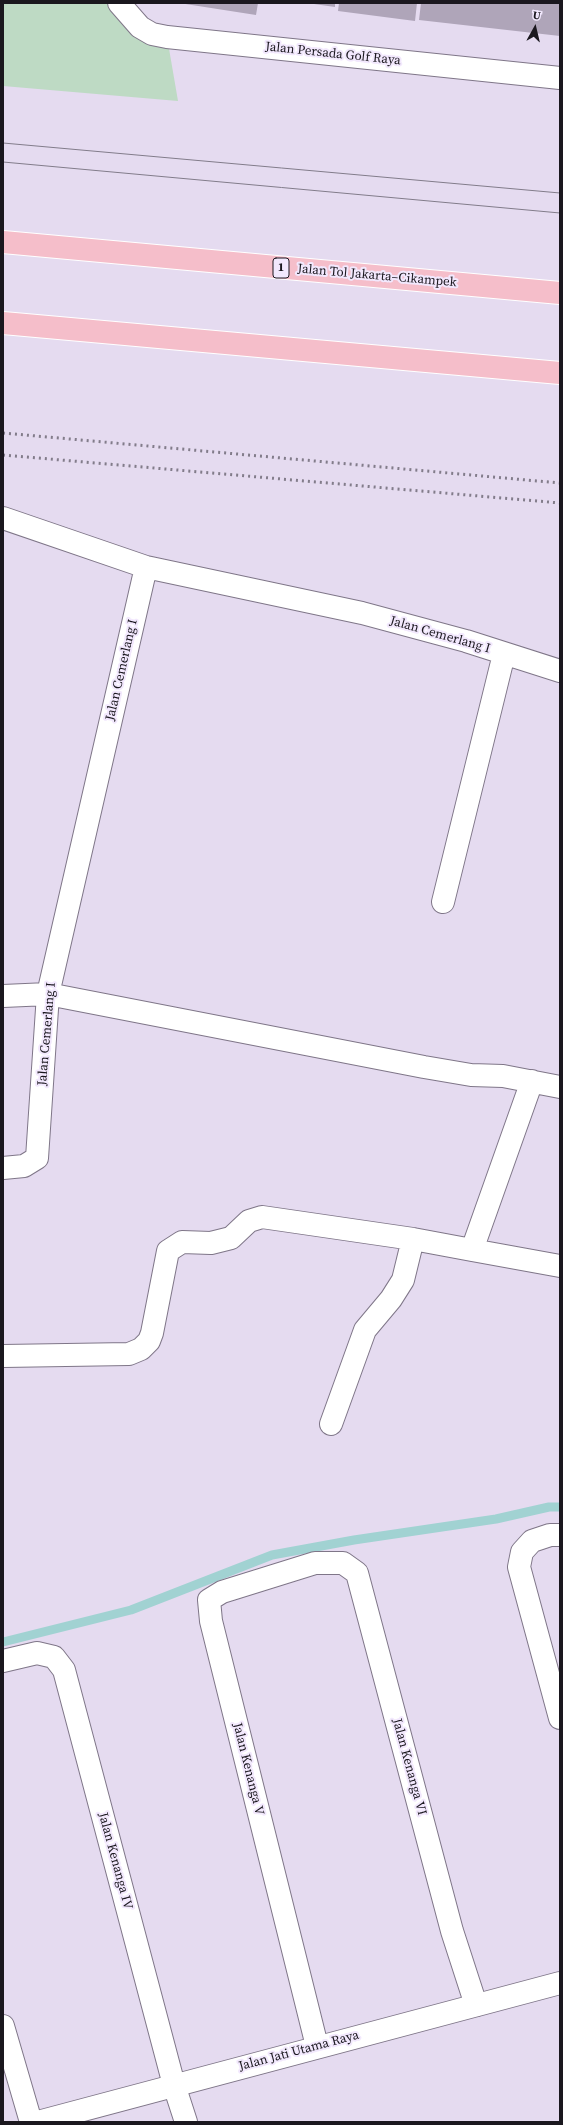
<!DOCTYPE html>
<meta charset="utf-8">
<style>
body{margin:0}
#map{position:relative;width:563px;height:2125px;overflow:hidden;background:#e5dbf0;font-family:"Source Serif 4",serif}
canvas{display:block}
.frame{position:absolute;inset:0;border:4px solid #1a171e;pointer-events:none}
.north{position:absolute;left:515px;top:8px;width:40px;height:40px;-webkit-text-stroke:3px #f2e8fd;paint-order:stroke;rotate:8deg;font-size:11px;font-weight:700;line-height:16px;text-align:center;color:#1a171e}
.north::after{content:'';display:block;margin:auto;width:14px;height:18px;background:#1a171e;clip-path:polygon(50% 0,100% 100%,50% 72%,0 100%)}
</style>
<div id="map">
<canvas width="563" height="2125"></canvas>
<div class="frame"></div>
<div class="north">U</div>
</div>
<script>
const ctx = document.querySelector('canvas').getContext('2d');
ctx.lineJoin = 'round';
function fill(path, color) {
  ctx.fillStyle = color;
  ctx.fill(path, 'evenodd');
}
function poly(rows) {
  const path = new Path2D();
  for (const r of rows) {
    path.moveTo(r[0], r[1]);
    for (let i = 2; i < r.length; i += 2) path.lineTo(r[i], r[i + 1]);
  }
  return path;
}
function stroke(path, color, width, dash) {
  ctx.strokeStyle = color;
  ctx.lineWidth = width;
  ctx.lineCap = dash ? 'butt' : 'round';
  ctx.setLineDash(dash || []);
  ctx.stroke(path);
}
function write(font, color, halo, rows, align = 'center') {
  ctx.font = font + ' "Source Serif 4",serif';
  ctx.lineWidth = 4;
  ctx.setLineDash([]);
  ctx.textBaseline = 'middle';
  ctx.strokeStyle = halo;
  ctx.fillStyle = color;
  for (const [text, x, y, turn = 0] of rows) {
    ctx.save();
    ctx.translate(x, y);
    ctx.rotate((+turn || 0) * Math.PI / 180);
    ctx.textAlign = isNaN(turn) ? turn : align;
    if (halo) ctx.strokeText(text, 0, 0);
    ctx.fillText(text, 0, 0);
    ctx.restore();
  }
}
fill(poly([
 [3,3,119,3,167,37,178,101,3,86]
]), '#bedac4');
stroke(poly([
 [3,1642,131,1610,272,1555,354,1540,496,1519,549,1507,560,1507]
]), '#a1d2d2', 9);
fill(poly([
 [179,3,258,3,256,15],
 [307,3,335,3,335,7],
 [339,3,417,3,415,21,338,11],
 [421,3,560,3,560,36,419,20]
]), '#afa5b9');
const street = poly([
 [119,3,140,27,152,34,167,37,560,78],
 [3,518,146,567,362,613,466,641,560,671],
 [443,902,504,654],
 [3,996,48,994,424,1067,471,1075,503,1076,560,1087],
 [3,1168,24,1166,37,1158,48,994,146,567],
 [472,1250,560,1266],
 [3,1356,129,1354,141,1349,149,1341,152,1333,168,1251,182,1242,211,1243,231,1238,249,1221,262,1217,413,1239,472,1250,532,1081],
 [331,1424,365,1330,391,1299,403,1280,413,1239],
 [560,1535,550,1535,532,1541,522,1552,519,1567,560,1718],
 [3,1661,37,1653,54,1657,64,1670,174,2085,186,2122],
 [3,2026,31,2122],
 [317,2046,211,1621,209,1600,222,1592,315,1563,343,1563,357,1573,452,1931,476,2005]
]);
const secondary = poly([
 [38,2122,560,1983]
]);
const highway = poly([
 [3,242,560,293],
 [3,323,560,373]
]);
stroke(street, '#7f7688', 24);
stroke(secondary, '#7f7688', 24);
stroke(highway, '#fff', 24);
stroke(street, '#fff', 22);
stroke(secondary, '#fff', 22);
stroke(highway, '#f5beca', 22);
stroke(poly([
 [3,143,560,193],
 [3,162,560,213]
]), '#827c8a', 1);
stroke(poly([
 [3,433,560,483],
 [3,455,560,503]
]), '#827c8a', 3, [2, 4]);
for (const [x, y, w] of [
 [281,268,16]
]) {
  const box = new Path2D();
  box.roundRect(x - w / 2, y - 10, w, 20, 3);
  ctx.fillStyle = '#f2e8fd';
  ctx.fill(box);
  stroke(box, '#1a171e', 1);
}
write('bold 12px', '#1a171e', null, [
 ["1",281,268]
]);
write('13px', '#1a171e', '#f2e8fd', [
 ["Jalan Persada Golf Raya",333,54,6],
 ["Jalan Tol Jakarta–Cikampek",377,276,5],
 ["Jalan Cemerlang I",440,635,16],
 ["Jalan Cemerlang I",122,670,-77],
 ["Jalan Cemerlang I",47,1034,-85],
 ["Jalan Kenanga VI",409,1767,75],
 ["Jalan Kenanga V",248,1769,76],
 ["Jalan Kenanga IV",115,1861,75],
 ["Jalan Jati Utama Raya",299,2051,-15]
]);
</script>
